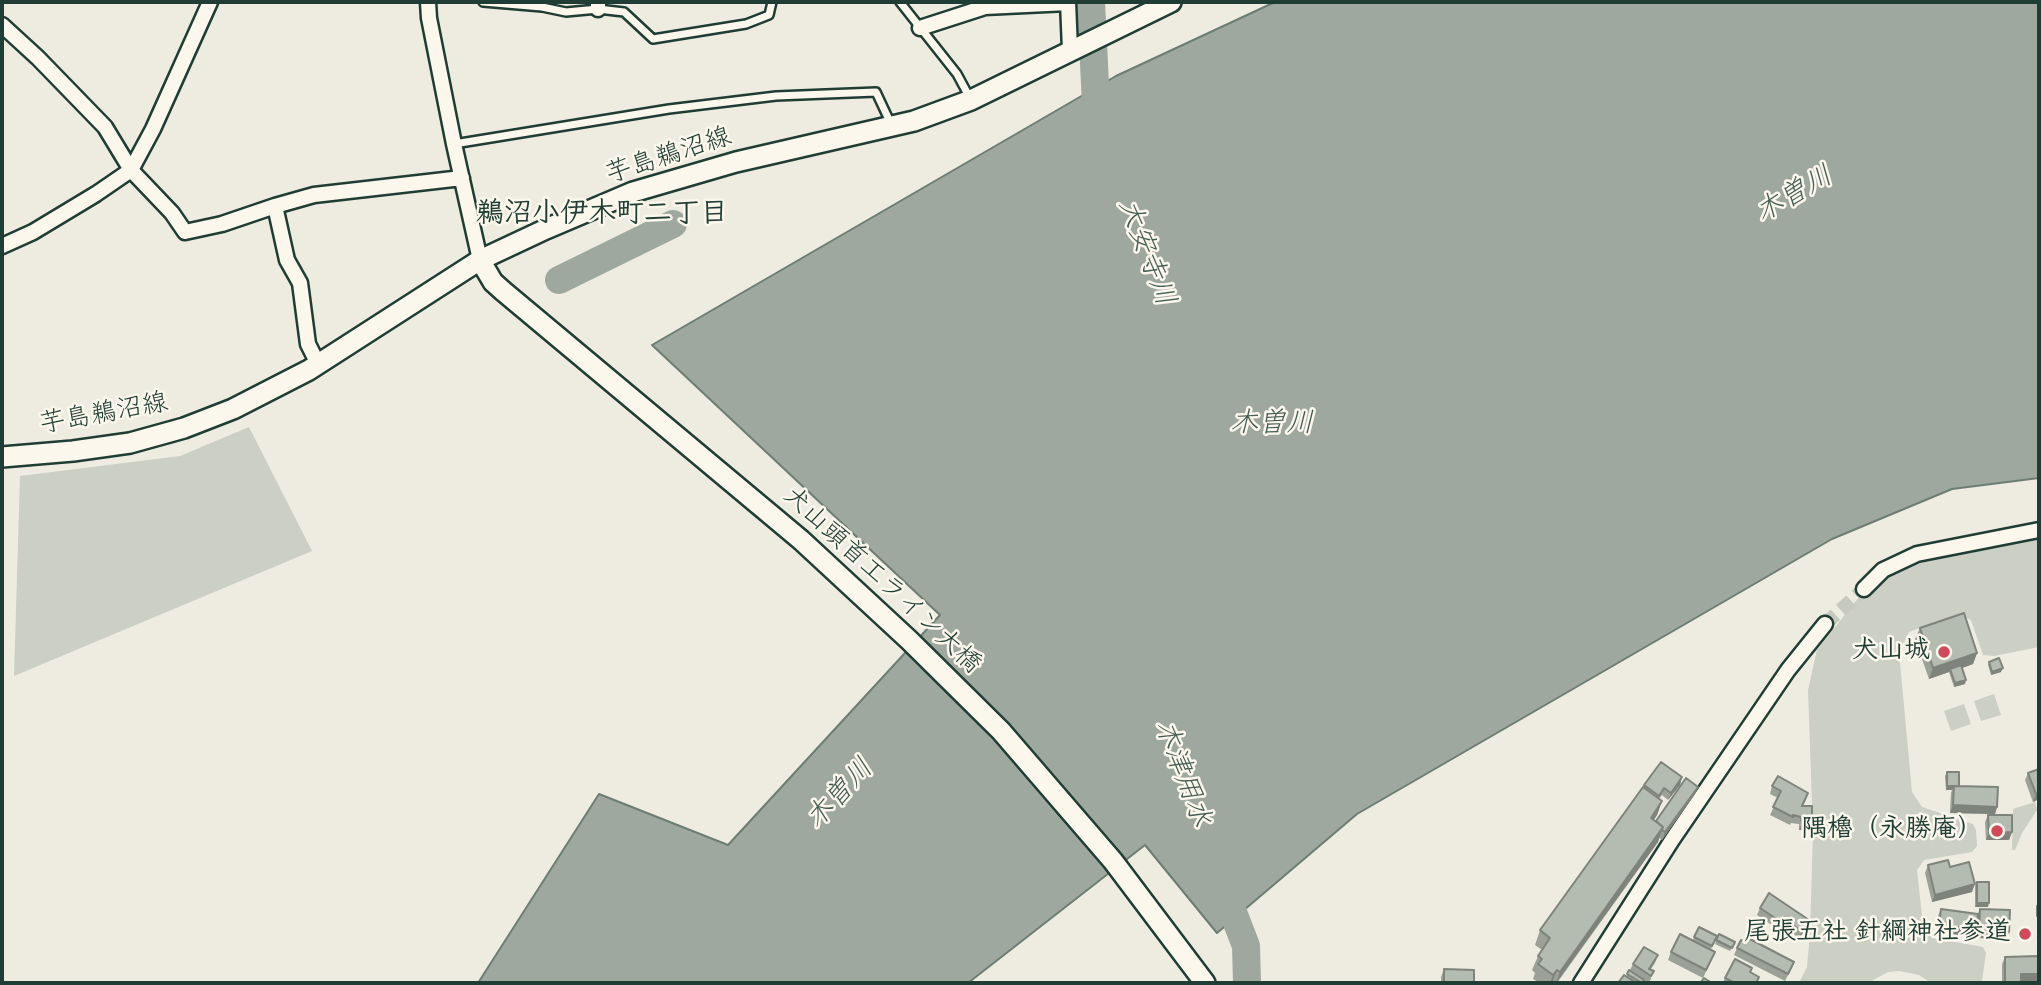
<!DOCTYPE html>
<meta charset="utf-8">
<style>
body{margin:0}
#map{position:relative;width:2041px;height:985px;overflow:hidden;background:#eeece1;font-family:Mynerve,sans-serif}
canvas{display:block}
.frame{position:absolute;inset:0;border:4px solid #1f3d34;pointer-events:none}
</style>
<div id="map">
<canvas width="2041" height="985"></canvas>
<div class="frame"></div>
</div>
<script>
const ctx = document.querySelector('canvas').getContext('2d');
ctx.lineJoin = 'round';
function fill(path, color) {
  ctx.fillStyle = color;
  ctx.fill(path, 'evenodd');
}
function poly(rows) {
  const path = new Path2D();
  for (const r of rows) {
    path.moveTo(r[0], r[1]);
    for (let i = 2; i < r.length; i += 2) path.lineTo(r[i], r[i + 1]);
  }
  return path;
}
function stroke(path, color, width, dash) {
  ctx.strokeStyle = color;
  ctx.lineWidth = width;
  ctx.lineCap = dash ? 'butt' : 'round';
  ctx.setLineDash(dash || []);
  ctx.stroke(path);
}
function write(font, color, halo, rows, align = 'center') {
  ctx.font = font + ' Mynerve,"Klee One",sans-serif';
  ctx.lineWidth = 5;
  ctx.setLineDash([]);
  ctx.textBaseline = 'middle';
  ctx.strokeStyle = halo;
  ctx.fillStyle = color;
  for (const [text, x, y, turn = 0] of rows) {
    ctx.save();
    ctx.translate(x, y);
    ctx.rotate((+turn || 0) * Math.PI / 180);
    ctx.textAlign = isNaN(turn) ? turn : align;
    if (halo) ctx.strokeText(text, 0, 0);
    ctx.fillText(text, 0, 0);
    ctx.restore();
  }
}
fill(poly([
 [249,427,312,551,14,676,20,476,180,456],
 [2039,539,2039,647,1994,656,1983,655,1971,620,1959,614,1909,632,1899,652,1912,792,1922,807,1973,824,1976,830,1977,846,1972,852,1924,860,1917,870,1923,925,1932,938,1983,947,1986,953,1982,981,1979,983,1931,983,1919,975,1899,971,1888,972,1873,980,1871,983,1799,983,1807,967,1810,933,1813,832,1808,690,1817,650,1859,597,1887,573,1935,558,1982,547],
 [1994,694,2001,715,1981,721,1974,701],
 [1964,704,1971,724,1951,731,1944,711],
 [2035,802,2037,810,2022,833,2015,850,2012,850,2013,809]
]), '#cbcfc4');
const water = poly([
 [1275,2,2039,2,2039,478,1952,489,1832,539,1357,814,1217,933,1145,845,968,983,478,983,599,794,728,845,940,615,652,345,1116,76,1275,2]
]);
fill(water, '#9fa89f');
stroke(water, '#6c7d74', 2);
stroke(poly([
 [1091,2,1097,125],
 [559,280,673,224],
 [1221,881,1246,946,1247,983]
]), '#9fa89f', 28);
stroke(poly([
 [1825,624,1864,589]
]), '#c5c9be', 14, [14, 7]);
const lane = poly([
 [483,2,542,7,566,12,598,9,624,12,653,39,746,24,769,15,772,2],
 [900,2,957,74,971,100],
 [454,144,669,109,776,96,876,92,891,124]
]);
const street = poly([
 [428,2,429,18,454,144,480,260],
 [598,2,598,9],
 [1068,2,1070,50],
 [2,25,38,58,105,127,131,170,172,213,185,232,222,224,275,206,314,195,462,178],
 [920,28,985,7,1068,3],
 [275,206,287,260,300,283,308,344,318,364],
 [2,246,33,232,96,194,131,170,153,129,210,2],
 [1864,589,1883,570,1917,554,2039,530],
 [1581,983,1672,840,1788,670,1825,624]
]);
const secondary = poly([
 [480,260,493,282,503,291,801,540,909,640,1001,731,1113,861,1205,983],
 [2,457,73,451,130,443,184,428,233,409,309,370,480,260,546,229,633,192,736,162,914,121,971,100,1171,2]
]);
stroke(lane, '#1f3d34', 12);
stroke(street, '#1f3d34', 19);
stroke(secondary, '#1f3d34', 24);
stroke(lane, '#fbf7ec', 7);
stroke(street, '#fbf7ec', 14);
stroke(secondary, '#fbf7ec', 19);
fill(poly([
 [1920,628,1977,653,1973,664,1962,668,1965,684,1954,687,1949,672,1929,679,1915,639],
 [1989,662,2001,672,1991,675,1988,665],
 [1947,772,1959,786,1997,807,1995,814,1950,813,1951,793,1952,790,1946,790,1945,776],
 [2028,773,2039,799,2033,802,2025,780],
 [1682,777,1680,785,1668,800,1662,795,1659,799,1662,801,1657,815,1654,820,1656,821,1698,787,1695,794,1662,840,1659,838,1658,842,1557,983,1540,983,1533,979,1535,973,1532,970,1538,956,1542,950,1535,945,1540,930,1644,785],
 [1772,786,1808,793,1803,806,1810,830,1799,830,1799,824,1791,823,1790,825,1770,815,1778,798,1770,794],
 [1988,815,2012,832,2009,840,1986,840,1985,822],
 [1928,865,1950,867,1972,892,1932,902,1925,873],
 [1977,882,1988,907,1975,907,1975,886],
 [1760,908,1809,920,1807,928,1799,938,1792,933,1789,937,1783,932,1780,936,1773,932,1775,927,1757,915],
 [1941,909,1976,929,1973,937,1936,932,1938,916],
 [1980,909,2009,932,2006,939,1977,938,1977,916],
 [1719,934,1735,942,1730,951,1715,944],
 [1717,936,1711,949,1693,940,1694,937],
 [1737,948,1791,969,1785,981,1734,955],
 [1671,952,1712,959,1703,978,1668,960],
 [1658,955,1655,963,1651,969,1651,979,1648,983,1644,981,1643,983,1618,983,1626,977,1630,970,1633,964],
 [2005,957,2039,982,2002,983,2002,964],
 [1444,969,1474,983,1441,983,1441,977],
 [1751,973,1759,977,1757,983,1723,983,1725,978]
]), '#9ba197');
fill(poly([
 [1977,653,1973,664,1951,672,1950,669,1949,672,1929,679,1933,668],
 [2003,668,2001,672,1991,675,1992,672],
 [1966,680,1965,684,1954,687,1955,683],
 [1682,777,1680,785,1668,800,1671,793],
 [1947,786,1954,786,1952,790,1946,790],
 [1698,787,1695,794,1662,840,1665,832],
 [2039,793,2039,799,2033,802,2036,794],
 [1662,801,1657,815,1645,832,1651,818],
 [1953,805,1997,807,1995,814,1950,813],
 [1802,823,1812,823,1810,830,1799,830],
 [1663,827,1658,842,1556,983,1560,972],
 [2012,832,2009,840,1986,840,1989,833],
 [1975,884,1972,892,1932,902,1935,895],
 [1977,903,1989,903,1988,907,1975,907],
 [1809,920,1807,928,1799,938,1802,931],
 [1939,925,1976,929,1973,937,1936,932],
 [1979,931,2009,932,2006,939,1977,938],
 [1557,970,1552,983,1550,983,1553,975],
 [2021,974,2039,974,2039,982,2019,982]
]), '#7e837b');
const building = poly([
 [1964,613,1977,653,1933,668,1920,628,1964,613],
 [1999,658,2003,668,1992,672,1989,662,1999,658],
 [1961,665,1966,680,1955,683,1950,669,1961,665],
 [1661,762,1682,777,1671,793,1664,788,1659,796,1644,785,1661,762],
 [2039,769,2039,793,2036,794,2028,773,2039,769],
 [1947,772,1959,772,1959,786,1947,786,1947,772],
 [1778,776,1808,793,1802,806,1812,806,1812,823,1802,823,1801,817,1793,815,1793,817,1773,807,1781,791,1772,786,1778,776],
 [1686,778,1698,787,1665,832,1662,830,1663,827,1656,821,1686,778],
 [1954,786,1998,787,1997,807,1953,805,1954,786],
 [1643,787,1662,801,1651,818,1663,827,1560,972,1557,970,1553,975,1538,964,1542,959,1538,956,1550,938,1540,930,1643,787],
 [1988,815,2012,815,2012,832,1989,833,1988,815],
 [1948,860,1950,867,1969,862,1975,884,1935,895,1928,865,1948,860],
 [1977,882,1989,882,1989,903,1977,903,1977,882],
 [1769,893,1809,920,1802,931,1794,926,1792,929,1785,925,1783,929,1776,924,1778,920,1760,908,1769,893],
 [2037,906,2039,906,2039,916,2037,916,2037,906],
 [1941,909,1978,914,1976,929,1939,925,1941,909],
 [1980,909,2010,910,2009,932,1979,931,1980,909],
 [1699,927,1717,936,1712,946,1694,937,1699,927],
 [1680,934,1715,952,1706,970,1671,952,1680,934],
 [1719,934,1735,942,1732,948,1716,940,1719,934],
 [1748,938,1794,962,1788,974,1737,948,1741,940,1746,942,1748,938],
 [1644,947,1658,955,1649,969,1654,971,1651,976,1633,964,1644,947],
 [2039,956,2039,974,2021,974,2021,983,2005,983,2005,957,2039,956],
 [1735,959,1752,968,1750,972,1759,977,1756,983,1735,983,1725,978,1735,959],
 [1444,969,1474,970,1474,983,1444,982,1444,969],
 [1629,970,1644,980,1642,983,1627,974,1629,970],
 [1624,975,1636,983,1618,983,1624,975],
 [1704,978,1712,983,1700,983,1704,978]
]);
fill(building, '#b4bbb0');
stroke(building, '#7e837b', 2);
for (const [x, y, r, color] of [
 [1944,652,7,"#d1495b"],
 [1997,831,7,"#d1495b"],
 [2025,934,7,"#d1495b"]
]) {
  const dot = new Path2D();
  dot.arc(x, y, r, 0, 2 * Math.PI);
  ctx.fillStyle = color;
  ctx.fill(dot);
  stroke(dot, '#fbf7ec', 2.5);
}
write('26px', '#1f3d34', '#fbf7ec', [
 ["芋島鵜沼線",669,157,-18],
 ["芋島鵜沼線",104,415,-10],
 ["犬山頭首工ライン大橋",881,581,43]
]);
write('bold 26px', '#1f3d34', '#fbf7ec', [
 ["犬山城",1930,652],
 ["隅櫓（永勝庵）",1983,831],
 ["尾張五社 針綱神社参道",2011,934]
], 'right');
write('italic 28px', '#455d54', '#fbf7ec', [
 ["木曽川",1795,196,-30],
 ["大安寺川",1145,253,69],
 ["木曽川",1272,425],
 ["木津用水",1181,774,69],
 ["木曽川",841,795,-47]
]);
write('bold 28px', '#1f3d34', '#fbf7ec', [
 ["鵜沼小伊木町二丁目",602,215]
]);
</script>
